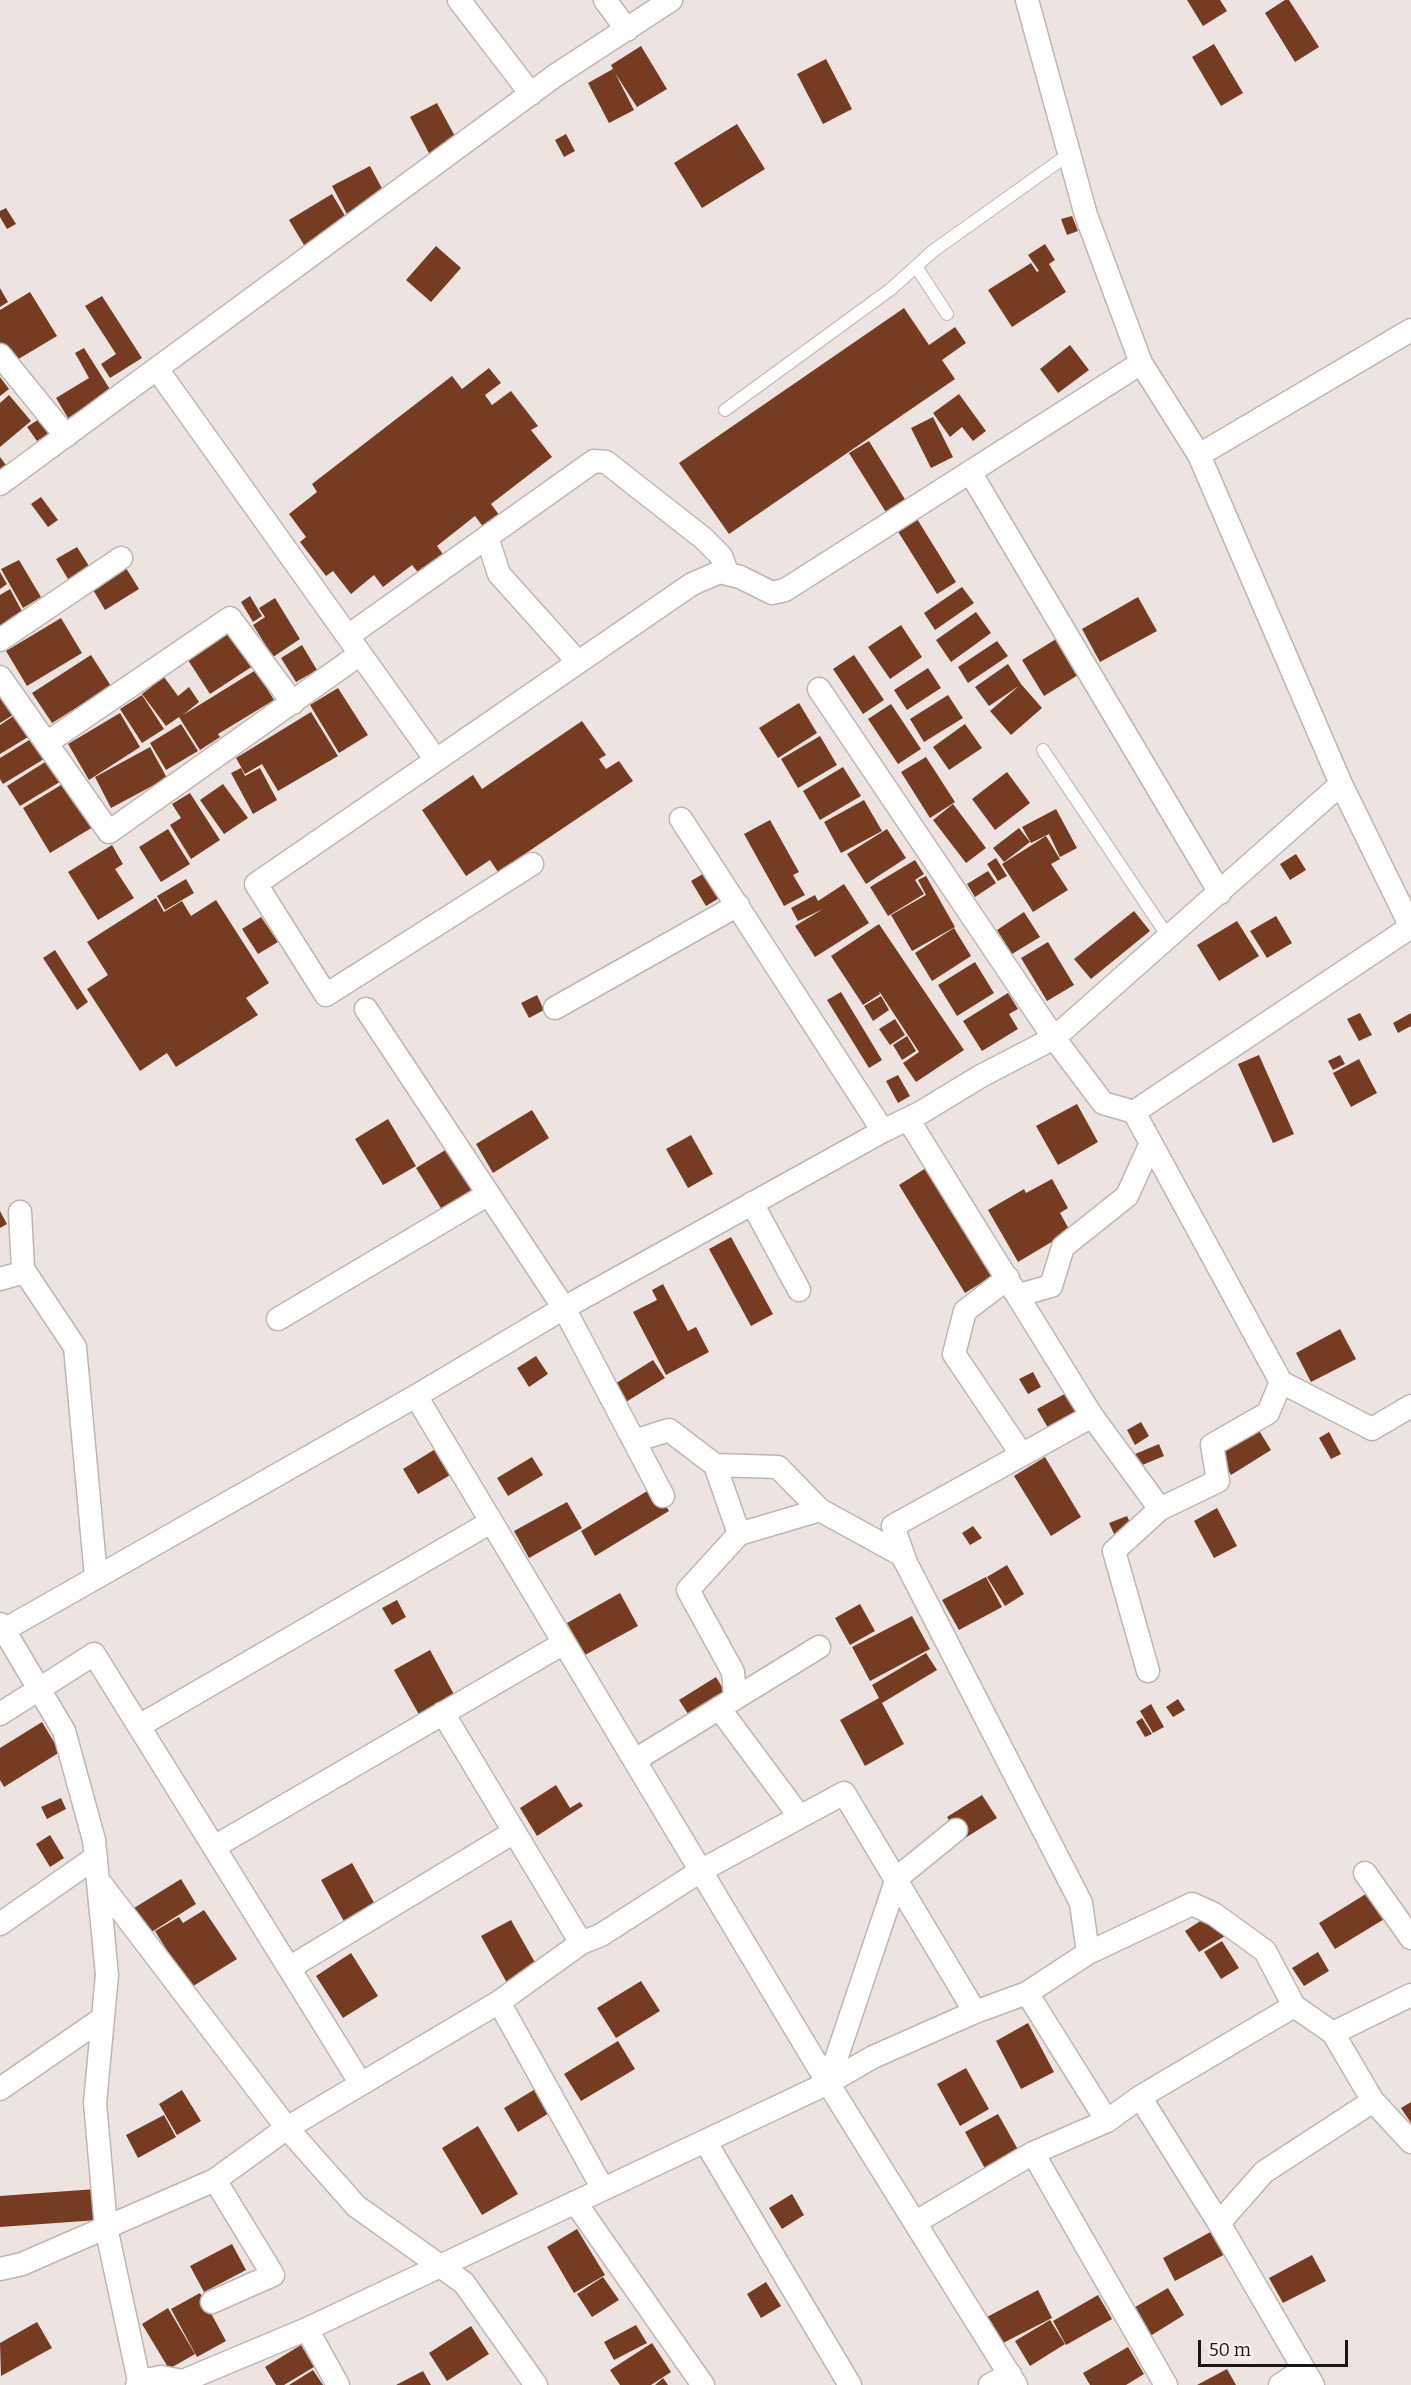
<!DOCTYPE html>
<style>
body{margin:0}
#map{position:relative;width:1411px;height:2385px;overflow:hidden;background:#ede4e1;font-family:Bitter,serif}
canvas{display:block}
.scale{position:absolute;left:1198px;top:2340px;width:150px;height:27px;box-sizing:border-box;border:3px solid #1a1816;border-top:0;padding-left:8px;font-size:18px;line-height:21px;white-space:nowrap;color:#1a1816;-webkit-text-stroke:4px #faf1ee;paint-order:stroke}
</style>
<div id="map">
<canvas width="1411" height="2385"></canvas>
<div class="scale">50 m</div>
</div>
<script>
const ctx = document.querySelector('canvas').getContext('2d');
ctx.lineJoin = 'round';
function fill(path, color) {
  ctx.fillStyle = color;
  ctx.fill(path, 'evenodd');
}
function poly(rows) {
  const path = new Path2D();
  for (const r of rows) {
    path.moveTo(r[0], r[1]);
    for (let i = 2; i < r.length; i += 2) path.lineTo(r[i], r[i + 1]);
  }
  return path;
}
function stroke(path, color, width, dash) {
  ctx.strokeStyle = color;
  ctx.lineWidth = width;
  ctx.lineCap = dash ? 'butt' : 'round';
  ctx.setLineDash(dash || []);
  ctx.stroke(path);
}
fill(poly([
 [1187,0,1220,0,1227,11,1203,26],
 [1285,0,1289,0,1319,47,1295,62,1265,13],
 [1214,44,1243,93,1221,106,1192,57],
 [641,46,667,89,637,107,615,73,634,110,609,123,588,83,613,69,611,65],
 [826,59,852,109,823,124,797,74],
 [437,103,457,140,430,155,410,117],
 [737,124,765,169,702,208,674,163],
 [566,134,575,151,564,157,555,140],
 [370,166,386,196,348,216,332,186],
 [332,194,350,224,307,250,289,220],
 [6,208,16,224,7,229,0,217,0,211],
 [1072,216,1078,231,1067,235,1061,219],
 [1045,244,1055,260,1049,264,1066,292,1012,327,988,290,1031,263,1037,272,1039,271,1028,255],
 [436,246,461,268,431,302,406,280],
 [0,288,8,302,0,307],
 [30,292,57,336,10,364,0,348,0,310],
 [102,296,142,358,110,378,101,364,116,354,85,306],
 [904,308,929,345,955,327,966,343,942,360,955,379,729,534,679,463],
 [1070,345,1089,370,1058,393,1040,369],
 [84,348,111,391,68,418,56,398,89,378,75,353],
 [489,368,501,383,485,395,492,405,511,391,538,426,531,430,552,457,491,504,500,516,484,528,475,516,437,546,445,557,421,576,412,565,383,587,374,575,351,594,333,571,326,576,300,542,306,537,289,514,317,492,312,484,452,376,462,389],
 [0,377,9,389,0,396],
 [959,394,986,431,973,441,962,427,950,437,933,413],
 [9,395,31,421,0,447,0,403],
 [933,417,953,457,931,468,911,428],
 [39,419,49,434,37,441,27,427],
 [869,441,956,582,937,594,849,453],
 [0,457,6,465,0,470],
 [41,497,58,520,48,527,31,504],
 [77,547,89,566,68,579,56,559],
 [19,560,41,597,23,608,1,569],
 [126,568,139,589,105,610,92,588],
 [0,572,7,584,0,589],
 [962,587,974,603,935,630,924,613],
 [10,589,23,613,0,626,0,595],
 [250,596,262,616,253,622,241,602],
 [1138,597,1157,631,1100,662,1082,629],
 [275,598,300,639,273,657,253,625,265,617,259,608],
 [976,612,991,633,951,662,936,640],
 [61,618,82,653,27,686,6,651],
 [901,625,922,657,890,679,868,647],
 [237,628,259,662,210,694,188,660],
 [1061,636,1083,672,1044,696,1022,660],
 [997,641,1008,656,968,683,958,667],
 [302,645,317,670,296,682,281,658],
 [91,655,111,686,52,723,32,693],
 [854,655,884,700,863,714,833,669],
 [1008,664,1021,684,1042,708,1011,735,990,711,1019,686,989,706,975,687],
 [264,665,272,677,263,682,274,700,218,734,220,737,200,750,179,717,166,726,142,694,164,677,178,696,189,687,199,702,183,715],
 [928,668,941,688,907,710,894,690],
 [338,688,368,735,339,753,310,705],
 [0,695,13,715,0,723],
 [142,695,164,729,142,743,120,709],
 [948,695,963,718,924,742,910,719],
 [799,703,817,733,778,758,759,728],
 [891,704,921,749,898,764,868,719],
 [311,712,338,756,278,791,262,764,245,774,236,758],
 [120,713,140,747,89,780,68,744],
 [15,715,28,737,0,754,0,725],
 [582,721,606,755,599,759,606,769,619,761,633,781,498,872,490,860,466,876,422,810,473,775,482,789],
 [181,724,198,751,166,770,150,743],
 [965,724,982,748,949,770,933,747],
 [820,736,837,765,798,788,781,759],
 [31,739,44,759,3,784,0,779,0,758],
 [150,747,167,778,111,808,95,777],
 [926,757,955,802,930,818,901,772],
 [50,759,63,780,20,806,7,786],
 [843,767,861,796,820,820,803,791],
 [241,768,245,776,260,768,277,800,253,814,231,773],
 [1007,772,1030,803,995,830,972,799],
 [66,782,93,827,50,853,23,808],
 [223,784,248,818,224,834,200,800],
 [190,793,220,840,191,859,170,825,181,818,172,804],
 [864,800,882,831,841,853,824,822],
 [953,804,986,848,966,863,933,820],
 [1056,809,1077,848,1060,857,1049,834,1031,843,1022,827],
 [770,820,799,872,793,875,805,895,784,906,744,834],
 [1019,828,1030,842,1004,862,993,848],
 [168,829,190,864,161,882,139,847],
 [887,829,906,858,866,884,847,854],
 [1046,836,1060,859,1051,864,1068,890,1033,912,1002,864],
 [112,845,123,864,115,869,134,898,98,920,68,872],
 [1296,854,1306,870,1290,880,1280,864],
 [996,858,1007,876,998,881,987,864],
 [915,860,924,874,915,880,924,894,888,916,870,887],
 [988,871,996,883,975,897,967,884],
 [706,872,721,897,706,906,691,881],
 [926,876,955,927,912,951,891,915,926,895,918,880],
 [186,879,194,893,165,910,157,896],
 [844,884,869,923,815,957,795,926,823,909,798,921,791,908,815,895,818,901],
 [156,898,164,912,182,901,191,916,216,900,269,983,246,998,258,1015,176,1067,167,1053,140,1071,87,989,108,975,87,942],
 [1134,911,1150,931,1091,979,1074,959],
 [1024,912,1040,937,1012,954,997,930],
 [1276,916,1292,943,1267,958,1250,931],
 [261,917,278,942,258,954,242,929],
 [1237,921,1259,956,1219,981,1197,945],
 [879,924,964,1050,916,1082,903,1063,919,1052,879,991,880,994,863,1005,831,956],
 [954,928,971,956,932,981,915,953],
 [1048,942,1074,985,1047,1001,1021,958],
 [55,950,88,1002,77,1010,43,958],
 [975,962,994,993,957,1016,938,985],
 [841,992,882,1060,869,1068,827,1000],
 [1008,993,1018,1009,1009,1014,1018,1029,982,1051,963,1021],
 [537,995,544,1010,529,1018,521,1003],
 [881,996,889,1010,873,1021,864,1006],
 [1360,1013,1372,1035,1359,1041,1347,1019],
 [1411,1013,1411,1026,1398,1033,1393,1023],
 [895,1019,905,1035,890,1045,879,1029],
 [907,1036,916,1051,902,1060,893,1045],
 [1259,1055,1294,1134,1273,1143,1238,1064],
 [1340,1055,1345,1064,1333,1070,1328,1061],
 [1359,1059,1377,1093,1351,1107,1333,1073],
 [898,1075,910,1096,898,1103,886,1081],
 [1077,1104,1098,1142,1058,1165,1036,1126],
 [532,1110,549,1138,493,1173,476,1144],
 [388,1119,416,1166,383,1185,355,1139],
 [691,1135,713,1174,688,1188,666,1149],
 [447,1149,476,1194,444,1213,416,1168],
 [934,1163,1000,1271,965,1293,899,1185],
 [1052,1179,1068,1208,1060,1213,1070,1231,1018,1262,988,1210,1024,1189,1026,1193],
 [0,1211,7,1224,0,1228],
 [731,1237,773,1314,751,1326,709,1249],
 [663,1284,688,1331,696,1327,709,1352,666,1375,633,1312,657,1300,652,1290],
 [1340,1329,1356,1359,1311,1382,1296,1353],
 [536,1356,548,1374,529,1387,517,1368],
 [653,1360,665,1378,621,1405,610,1387],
 [1033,1372,1041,1387,1028,1394,1019,1379],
 [1072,1390,1085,1414,1051,1433,1037,1409],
 [1141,1422,1149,1436,1135,1445,1127,1430],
 [1255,1424,1271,1450,1231,1475,1215,1449],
 [1329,1432,1341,1454,1331,1459,1319,1438],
 [1159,1444,1164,1456,1140,1466,1135,1454],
 [437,1448,452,1474,418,1494,403,1469],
 [532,1457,543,1475,508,1496,497,1478],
 [1045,1457,1081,1517,1051,1536,1014,1476],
 [654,1487,669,1511,595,1556,581,1531],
 [567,1502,582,1528,529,1558,514,1531],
 [1217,1508,1237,1546,1214,1558,1194,1521],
 [1127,1516,1132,1527,1114,1534,1109,1523],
 [973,1526,982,1538,970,1545,962,1533],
 [1007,1565,1024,1594,1005,1606,987,1577],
 [986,1577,1002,1607,959,1630,942,1600],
 [620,1593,638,1626,585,1655,567,1623],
 [397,1600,406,1617,392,1625,382,1608],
 [860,1604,875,1631,850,1645,835,1618],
 [912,1616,930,1649,870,1681,852,1647],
 [430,1650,457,1700,422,1720,394,1670],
 [926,1653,937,1670,882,1703,904,1744,865,1766,840,1720,879,1698,872,1685],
 [716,1677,728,1697,692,1720,679,1700],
 [1178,1699,1185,1710,1173,1717,1166,1707],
 [1151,1704,1164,1727,1153,1733,1140,1711],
 [1142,1718,1152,1734,1145,1737,1136,1722],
 [42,1722,60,1752,4,1787,0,1780,0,1748],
 [556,1785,570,1808,580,1802,583,1806,537,1836,520,1808],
 [982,1795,997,1818,962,1840,947,1817],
 [61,1798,66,1809,47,1819,41,1807],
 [50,1835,64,1858,50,1867,36,1844],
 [352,1863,377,1908,346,1925,321,1880],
 [181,1879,196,1904,150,1933,134,1908],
 [1369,1892,1386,1918,1335,1949,1319,1923],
 [204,1910,237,1959,190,1988,155,1931,179,1917,183,1923],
 [1211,1914,1225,1936,1199,1952,1185,1931],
 [511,1920,537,1966,507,1983,481,1936],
 [1222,1941,1239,1968,1221,1979,1204,1952],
 [1318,1952,1329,1971,1304,1986,1292,1968],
 [351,1953,378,1996,343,2018,316,1976],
 [641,1981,660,2011,616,2038,597,2008],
 [1028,2023,1054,2072,1021,2089,996,2041],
 [618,2041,635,2069,581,2101,564,2074],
 [966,2068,989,2109,960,2126,937,2084],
 [537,2088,551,2112,518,2132,504,2108],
 [182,2090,201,2121,177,2135,159,2104],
 [1411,2102,1411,2123,1401,2108],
 [998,2114,1021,2155,988,2174,965,2132],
 [164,2115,176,2137,138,2158,126,2135],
 [478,2126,518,2194,482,2215,442,2148],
 [96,2189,98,2220,0,2227,0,2196],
 [792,2194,804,2215,782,2229,769,2208],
 [577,2229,605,2275,574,2293,547,2247],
 [1216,2229,1229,2252,1175,2281,1163,2258],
 [232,2244,246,2270,204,2292,190,2266],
 [1312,2255,1326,2281,1283,2303,1269,2278],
 [603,2277,619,2300,592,2317,577,2294],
 [766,2282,781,2306,761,2318,747,2294],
 [1168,2288,1184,2315,1147,2338,1130,2310],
 [1038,2290,1052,2318,1001,2344,987,2317],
 [200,2293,226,2341,197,2357,171,2309],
 [1098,2295,1112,2319,1066,2345,1053,2321],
 [168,2308,195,2354,169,2369,142,2324],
 [1050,2320,1065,2344,1030,2366,1015,2341],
 [37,2322,52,2348,1,2376,0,2343],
 [636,2325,647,2343,614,2360,604,2342],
 [471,2326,489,2354,447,2381,429,2353],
 [652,2343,671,2372,651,2385,620,2385,610,2370],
 [301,2345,314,2367,284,2385,276,2385,265,2367],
 [1128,2347,1144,2374,1126,2385,1090,2385,1083,2373],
 [1227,2369,1236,2385,1197,2385],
 [313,2370,323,2385,289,2385],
 [423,2371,431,2385,396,2385],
 [663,2378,668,2385,655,2385]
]), '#753c22');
const lane = poly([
 [917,268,947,314],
 [725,410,891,289,933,251,1069,154],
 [1043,750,1169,938]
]);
const street = poly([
 [459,0,531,94],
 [605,0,627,30],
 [1027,0,1086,215,1141,363,1199,455,1341,784],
 [0,355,66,436],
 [157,369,436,760],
 [1199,455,1411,330],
 [970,472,1220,893],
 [0,484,556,75,671,0],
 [487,537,499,574,578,662],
 [348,636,594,461,606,462,703,538,721,556,728,574],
 [0,640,121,558],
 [0,677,109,832,360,654],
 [819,689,1054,1038,1103,1103,1134,1112,1281,1382],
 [48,742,230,618,293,703],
 [681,819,883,1131],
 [532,864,326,995,256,884,692,584,720,572,740,577,772,593,785,590,1141,363],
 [555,1008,738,905],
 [366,1009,564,1308,663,1496],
 [1134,1112,1411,927],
 [908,1119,1092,1416,1160,1509],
 [752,1203,799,1290],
 [20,1212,23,1269,75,1347,96,1577],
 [1008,1278,965,1311,954,1354,1022,1455],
 [0,1279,25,1272],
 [1019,1295,1051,1286,1063,1247,1127,1196,1151,1143],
 [278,1319,487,1195],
 [416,1396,828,2083],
 [634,1441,669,1430,715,1465,778,1467,820,1510,902,1555,1081,1903,1088,1953],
 [715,1465,739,1534],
 [905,1560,893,1526,1092,1416],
 [0,1624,4,1630,416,1396,564,1308,883,1131,920,1113,981,1076,1054,1038,1341,784,1411,927],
 [4,1630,64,1731,94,1840,107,1975,95,2103,106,2227,139,2381,137,2385],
 [1148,1671,1114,1551,1160,1509,1218,1481,1212,1445,1268,1413,1281,1382,1372,1429,1411,1406],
 [735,1698,733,1672,688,1590,739,1534,820,1510],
 [719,1708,800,1817],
 [443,1713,581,1943],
 [0,1714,94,1654,361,2084],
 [139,1726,491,1522],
 [635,1760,819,1647],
 [214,1847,564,1643],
 [1365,1873,1411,1938],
 [98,1880,287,2128,356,2206,464,2283,536,2385],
 [0,1924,96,1857],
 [289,1968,514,1832],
 [1027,1993,1107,2121],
 [499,2002,603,2189],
 [1333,2033,1411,1995],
 [828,2083,873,2057,975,2012,1027,1993,1088,1953,1192,1904,1214,1914,1265,1951,1294,2006],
 [828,2083,897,1878,956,1830],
 [0,2089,103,2018],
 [1140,2097,1219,2223,1313,2385],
 [705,2141,850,2385],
 [1033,2153,1107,2121,1140,2097,1294,2006,1333,2033,1373,2101,1411,2142],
 [575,2202,703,2385],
 [916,2222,1033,2153,1166,2385],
 [1219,2223,1264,2172,1373,2101],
 [0,2269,22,2264,215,2180,287,2128,499,2002,581,1943,601,1935,702,1870,844,1793,975,2012],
 [212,2302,273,2275,215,2180],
 [307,2329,338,2385],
 [139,2381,161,2377,183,2381,307,2329,828,2083,1016,2385],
 [990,2385,1010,2374],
 [1280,2385,1303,2370]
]);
stroke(lane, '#bfb6b3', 14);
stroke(street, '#bfb6b3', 25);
stroke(lane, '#fff', 12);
stroke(street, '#fff', 22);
</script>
